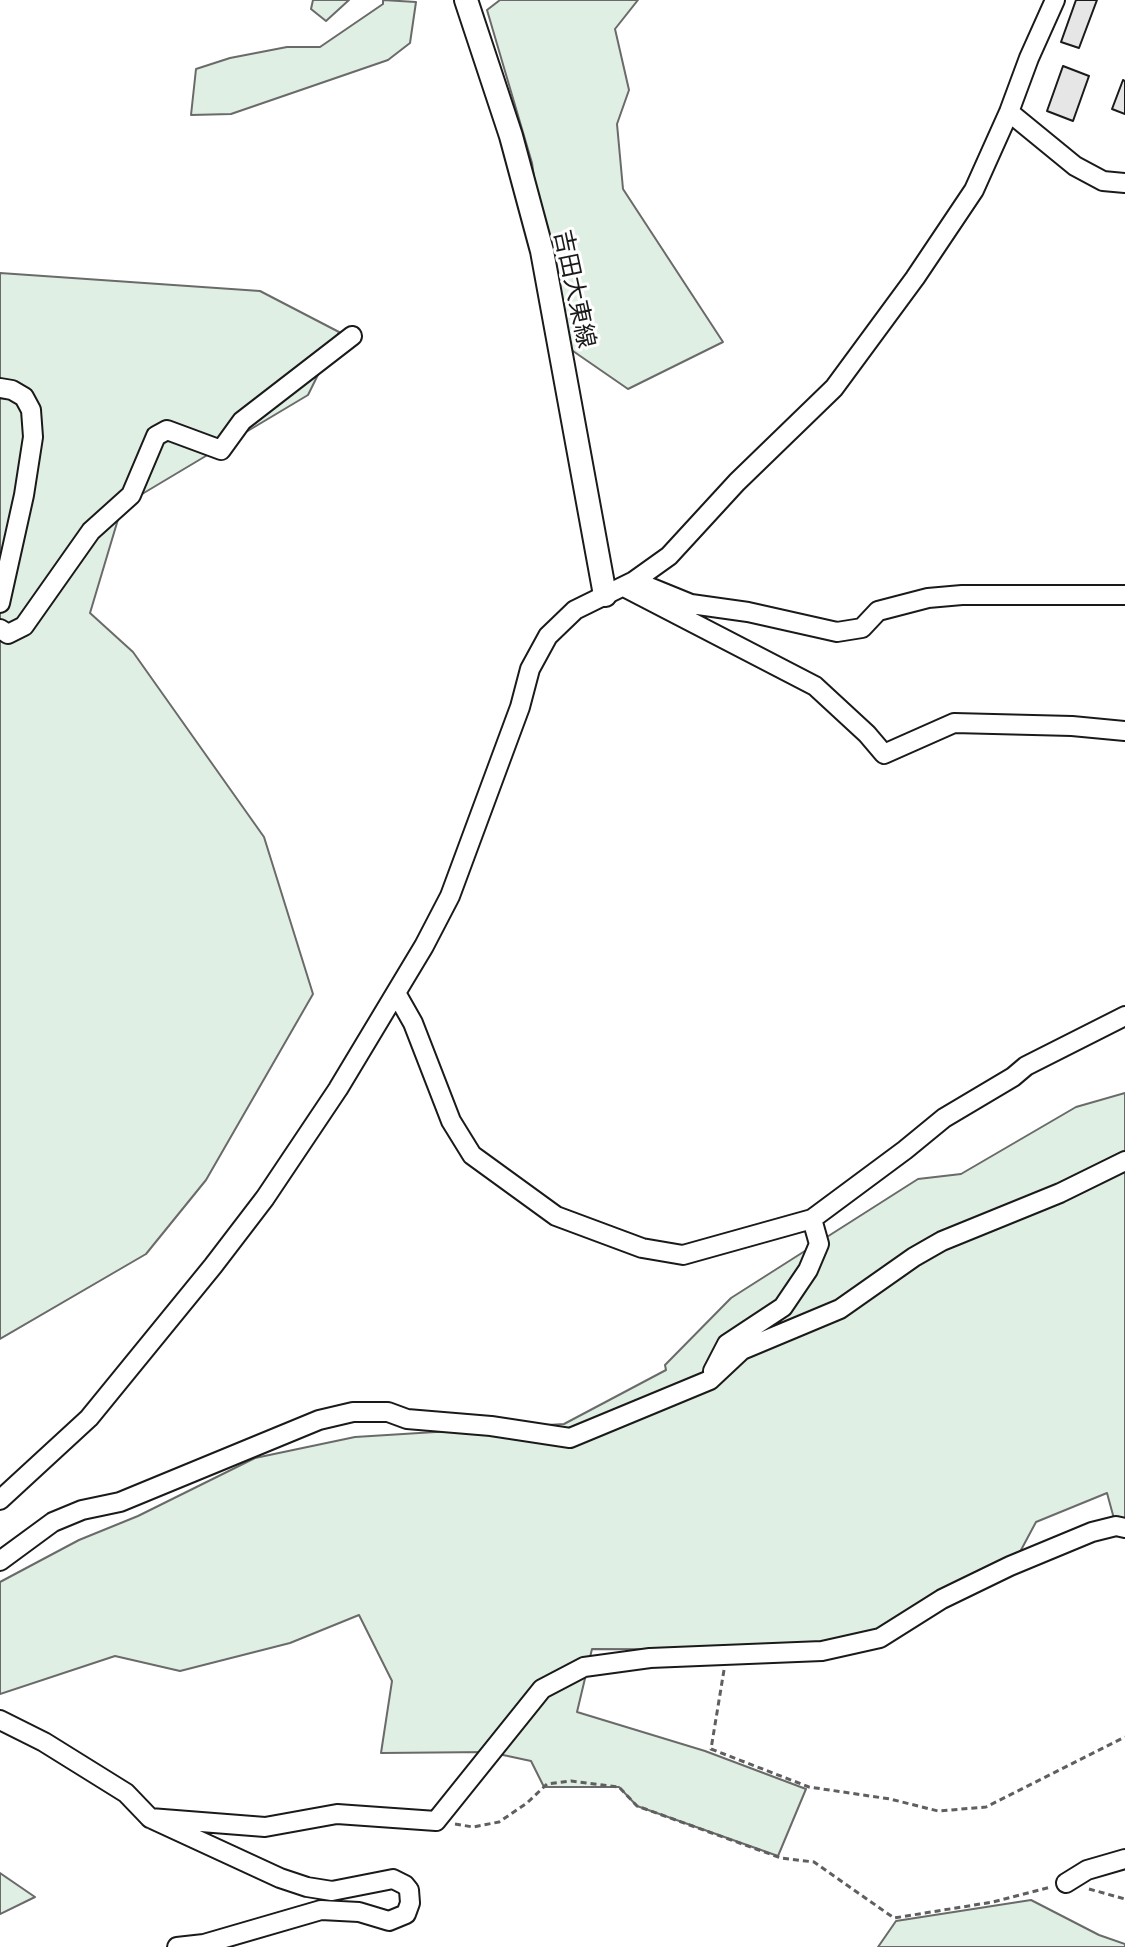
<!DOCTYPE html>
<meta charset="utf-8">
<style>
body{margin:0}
canvas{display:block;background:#fff}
</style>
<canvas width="1125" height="1947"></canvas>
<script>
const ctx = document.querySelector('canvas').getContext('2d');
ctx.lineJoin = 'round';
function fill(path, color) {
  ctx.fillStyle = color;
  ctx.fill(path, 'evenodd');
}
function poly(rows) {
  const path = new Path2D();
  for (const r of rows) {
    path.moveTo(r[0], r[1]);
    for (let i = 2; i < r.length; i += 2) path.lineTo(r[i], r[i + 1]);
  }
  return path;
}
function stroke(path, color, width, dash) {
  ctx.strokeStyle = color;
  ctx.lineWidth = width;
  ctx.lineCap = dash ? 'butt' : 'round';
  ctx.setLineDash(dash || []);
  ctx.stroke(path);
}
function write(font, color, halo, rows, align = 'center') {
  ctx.font = font + ' "Alegreya Sans","Noto Sans JP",sans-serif';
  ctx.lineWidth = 6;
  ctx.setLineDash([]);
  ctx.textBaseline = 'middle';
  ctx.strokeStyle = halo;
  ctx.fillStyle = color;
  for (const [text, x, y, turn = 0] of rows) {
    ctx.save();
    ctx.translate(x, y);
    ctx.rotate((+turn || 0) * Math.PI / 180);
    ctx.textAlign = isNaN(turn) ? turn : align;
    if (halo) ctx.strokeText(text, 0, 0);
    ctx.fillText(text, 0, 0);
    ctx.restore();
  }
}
const green = poly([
 [313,0,349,0,326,21,311,9,313,0],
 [383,0,416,2,410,43,388,60,231,114,191,115,196,69,230,58,287,47,320,47,383,4,383,0],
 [500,0,638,0,615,29,629,90,617,124,623,189,723,342,628,389,557,340,532,163,487,10,500,0],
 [0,273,260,291,339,332,308,395,122,506,90,613,133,652,264,837,313,994,206,1180,146,1254,0,1339,0,273],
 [1125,1093,1125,1528,1116,1526,1107,1493,1036,1522,1013,1565,878,1635,831,1650,592,1649,577,1712,705,1751,806,1789,778,1856,637,1806,619,1787,544,1787,531,1761,489,1752,381,1753,392,1681,359,1615,290,1643,180,1671,115,1656,0,1694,0,1582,79,1540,138,1516,255,1458,355,1437,564,1424,666,1370,665,1365,731,1298,918,1179,961,1174,1076,1107,1125,1093],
 [0,1873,35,1897,0,1914,0,1873],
 [1031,1900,1099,1935,1125,1944,1125,1947,878,1947,896,1921,1031,1900]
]);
fill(green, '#e0efe3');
stroke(green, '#6a6a6a', 2);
const building = poly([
 [1076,0,1097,0,1079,48,1061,42,1076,0],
 [1063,66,1089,76,1073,121,1047,111,1063,66],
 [1123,80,1125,81,1125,114,1112,109,1123,80]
]);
fill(building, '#e6e6e6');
stroke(building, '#1a1a1a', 2);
const minor = poly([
 [1009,112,1075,166,1103,181,1125,183],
 [0,388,12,390,24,397,31,410,33,437,24,495,0,603],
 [637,582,691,604,748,612,837,632,862,628,878,611,928,598,962,595,1125,595],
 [624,587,815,686,867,734,884,754,954,723,1072,726,1125,731],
 [0,629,8,634,24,626,91,531,131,495,156,436,167,430,221,450,242,421,352,336],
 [396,993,413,1023,451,1121,472,1155,556,1216,642,1248,683,1255,812,1219,905,1150,944,1118,1013,1077,1026,1066,1125,1016],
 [713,1371,727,1344,783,1307,808,1270,819,1244,812,1219],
 [0,1500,89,1418,213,1266,265,1198,338,1089,424,946,450,896,520,707,530,669,548,636,575,610,634,581,669,556,737,482,834,388,915,278,974,190,1009,112,1029,58,1055,0],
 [0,1561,53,1522,82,1510,120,1502,319,1420,353,1412,388,1412,407,1419,491,1426,570,1438,710,1380,742,1350,840,1309,914,1257,942,1241,1060,1193,1125,1161],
 [0,1720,44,1742,126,1793,150,1818,280,1878,307,1887,332,1891,393,1879,405,1885,409,1890,410,1903,406,1914,389,1921,359,1912,321,1910,204,1944,177,1947],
 [150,1818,265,1827,337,1814,436,1821,542,1689,584,1667,650,1658,822,1651,880,1638,942,1599,1010,1566,1092,1532,1116,1526,1125,1528],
 [1066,1883,1087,1870,1125,1859]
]);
const major = poly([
 [466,0,511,136,542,251,605,595]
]);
stroke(minor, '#1a1a1a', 22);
stroke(major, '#1a1a1a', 26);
stroke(poly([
 [724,1670,711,1749,809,1787,890,1799,938,1811,986,1807,1125,1737],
 [455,1824,473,1827,499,1822,527,1803,547,1784,571,1781,619,1787,637,1806,781,1858,814,1862,894,1918,993,1902,1051,1887],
 [1089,1889,1125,1899]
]), '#5f5f5f', 3, [6, 4]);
stroke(minor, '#fff', 18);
stroke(major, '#fff', 22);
write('24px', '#1a1a1a', '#fff', [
 ["吉田大東線",574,289,78]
]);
</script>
